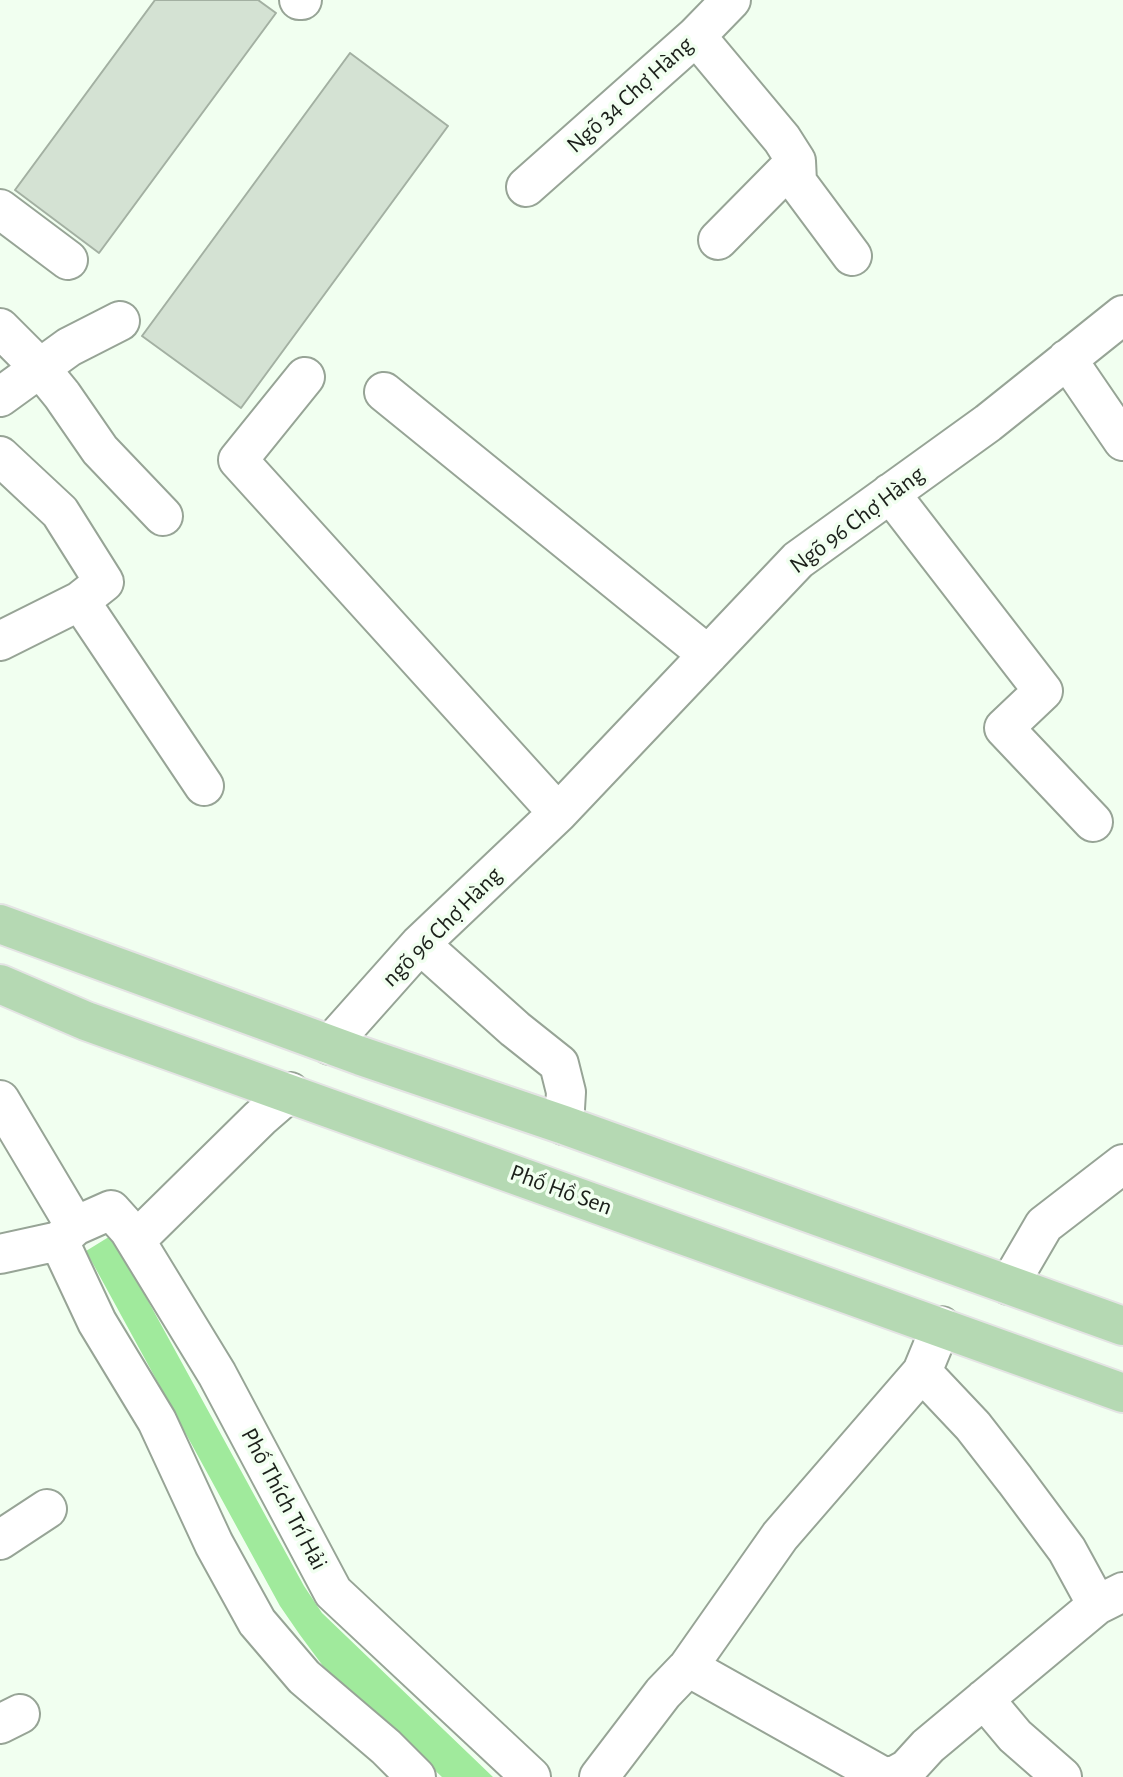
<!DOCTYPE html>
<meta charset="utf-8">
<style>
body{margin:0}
canvas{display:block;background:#f1fff0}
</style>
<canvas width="1123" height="1777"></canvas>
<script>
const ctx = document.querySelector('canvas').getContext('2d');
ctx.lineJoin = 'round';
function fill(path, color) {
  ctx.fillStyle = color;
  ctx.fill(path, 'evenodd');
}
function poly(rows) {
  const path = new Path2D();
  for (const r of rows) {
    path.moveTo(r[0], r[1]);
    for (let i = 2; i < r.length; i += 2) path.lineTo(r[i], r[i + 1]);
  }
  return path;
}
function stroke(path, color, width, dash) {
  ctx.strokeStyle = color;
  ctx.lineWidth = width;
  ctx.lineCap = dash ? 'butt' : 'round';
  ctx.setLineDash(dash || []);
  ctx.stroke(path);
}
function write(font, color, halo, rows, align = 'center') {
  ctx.font = font + ' "Alegreya Sans",sans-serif';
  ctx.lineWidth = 7;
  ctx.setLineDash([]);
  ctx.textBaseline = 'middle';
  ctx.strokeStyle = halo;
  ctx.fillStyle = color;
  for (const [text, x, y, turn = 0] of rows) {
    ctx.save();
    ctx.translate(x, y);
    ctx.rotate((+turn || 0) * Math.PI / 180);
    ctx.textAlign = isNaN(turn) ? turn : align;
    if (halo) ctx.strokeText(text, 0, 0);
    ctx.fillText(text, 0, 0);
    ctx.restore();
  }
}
fill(poly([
 [112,1235,304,1586,322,1613,493,1777,442,1777,323,1666,300,1635,280,1606,86,1251]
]), '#a0ea9c');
const building = poly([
 [155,0,258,0,276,13,99,253,15,190,155,0],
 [350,53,448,126,241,408,142,336,350,53]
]);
fill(building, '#d4e2d3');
stroke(building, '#a3b0a2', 2);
const minor = poly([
 [299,0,302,0],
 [696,36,782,139,796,161,797,182,852,256],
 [526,187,696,36,731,0],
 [0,209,68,260],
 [718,240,796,161],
 [0,328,40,368,62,395,100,450,163,516],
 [1067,359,1123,441],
 [305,377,238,460,558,813],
 [384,392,708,655],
 [0,397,69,347,120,321],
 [0,456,60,512,104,582,80,601,0,641],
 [890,493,1043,691,1004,728,1093,822],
 [80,601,204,786],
 [420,944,515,1029,559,1064,566,1092,564,1125],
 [330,1045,420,944,558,813,798,560,988,423,1123,315],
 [0,1100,75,1226,59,1241,97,1322,157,1421,214,1544,257,1622,304,1677,386,1747,416,1777],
 [75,1226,111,1210,129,1230,217,1374,333,1592,531,1777],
 [136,1240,260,1118,290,1092],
 [0,1254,59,1241],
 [1009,1285,1044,1225,1123,1164],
 [922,1372,973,1426,1015,1480,1067,1550,1097,1605,1123,1592],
 [0,1540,47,1509],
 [688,1667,884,1777,896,1775,907,1769,928,1746,1097,1605],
 [984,1699,1015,1736,1062,1777],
 [0,1724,20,1714],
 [599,1777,663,1693,688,1667,780,1536,922,1372,941,1326]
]);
const major = poly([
 [0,924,361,1056,564,1125,1123,1326],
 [0,984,86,1021,1123,1393]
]);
stroke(minor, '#97a496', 42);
stroke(major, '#e4e4e4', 42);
stroke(minor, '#fff', 38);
stroke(major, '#b5d9b3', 38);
write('24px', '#1b201a', '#f1fff0', [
 ["Ngõ 34 Chợ Hàng",630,95,-42],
 ["Ngõ 96 Chợ Hàng",857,520,-37],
 ["ngõ 96 Chợ Hàng",442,927,-45],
 ["Phố Hồ Sen",561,1190,20],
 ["Phố Thích Trí Hải",284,1499,62]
]);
</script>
